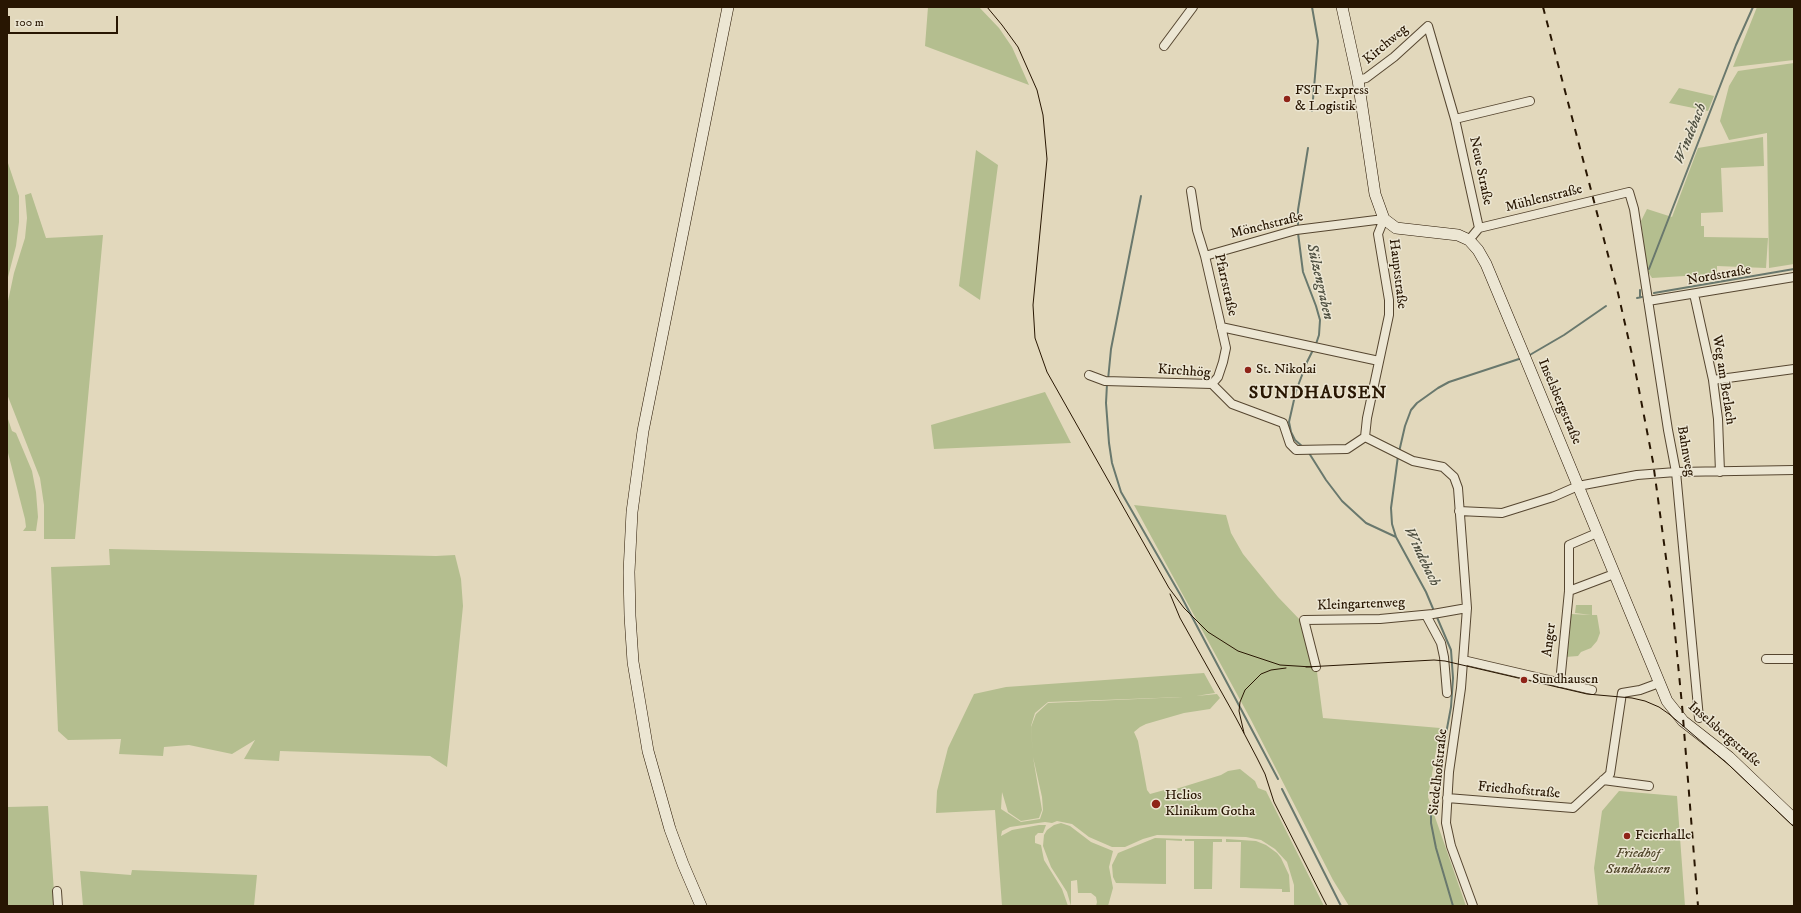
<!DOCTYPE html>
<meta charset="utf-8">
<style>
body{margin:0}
#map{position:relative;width:1801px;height:913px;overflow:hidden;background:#e2d8bc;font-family:"IM FELL DW Pica",serif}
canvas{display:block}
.frame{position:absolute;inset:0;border:8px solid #281602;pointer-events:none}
.scale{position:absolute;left:8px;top:16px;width:110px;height:18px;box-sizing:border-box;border:2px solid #281602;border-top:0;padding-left:5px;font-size:12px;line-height:14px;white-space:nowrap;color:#281602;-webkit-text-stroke:3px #ece6d3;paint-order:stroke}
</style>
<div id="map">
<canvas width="1801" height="913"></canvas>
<div class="frame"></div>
<div class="scale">100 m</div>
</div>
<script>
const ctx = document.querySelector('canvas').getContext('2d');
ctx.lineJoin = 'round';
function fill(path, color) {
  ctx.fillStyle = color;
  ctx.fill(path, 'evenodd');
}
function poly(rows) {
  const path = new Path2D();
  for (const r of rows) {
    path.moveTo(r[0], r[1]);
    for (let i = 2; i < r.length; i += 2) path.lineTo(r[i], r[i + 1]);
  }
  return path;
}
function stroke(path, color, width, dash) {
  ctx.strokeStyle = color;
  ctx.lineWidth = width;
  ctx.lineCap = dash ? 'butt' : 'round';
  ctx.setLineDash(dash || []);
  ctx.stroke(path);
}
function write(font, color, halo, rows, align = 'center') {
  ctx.font = font + ' "IM FELL DW Pica",serif';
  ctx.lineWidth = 3;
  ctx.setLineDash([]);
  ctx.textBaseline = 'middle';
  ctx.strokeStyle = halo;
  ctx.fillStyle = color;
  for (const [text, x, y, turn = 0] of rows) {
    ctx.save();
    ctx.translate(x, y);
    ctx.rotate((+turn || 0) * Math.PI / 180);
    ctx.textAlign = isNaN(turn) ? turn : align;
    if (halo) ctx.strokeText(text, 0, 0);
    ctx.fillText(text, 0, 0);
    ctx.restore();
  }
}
fill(poly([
 [928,7,979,7,999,28,1012,47,1029,85,925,46],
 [1757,7,1794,7,1794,60,1733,67],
 [1794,63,1794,264,1769,268,1767,133,1729,140,1720,121,1729,86,1738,71],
 [1679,88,1714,96,1708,111,1669,103],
 [1763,137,1764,166,1721,168,1723,212,1701,213,1701,226,1704,226,1704,237,1768,238,1766,268,1717,266,1717,274,1652,278,1647,270,1641,221,1647,209,1672,217,1698,148],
 [976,150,998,165,980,300,959,286],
 [7,160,19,196,19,222,16,246,7,281],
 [31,193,46,238,103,235,75,539,44,539,44,505,40,478,7,394,7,306,14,273,25,238,27,218,25,195],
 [1045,392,1071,443,934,449,931,425],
 [7,416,12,431,16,433,32,471,36,492,38,517,36,531,23,531,26,527,25,519,7,449],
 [1134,505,1226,515,1231,533,1243,554,1278,597,1302,622,1317,672,1323,718,1440,728,1428,797,1466,906,1349,906,1333,880,1250,718],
 [109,549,436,556,455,555,461,579,463,606,447,767,430,756,280,751,279,761,244,759,255,740,232,754,189,745,164,747,163,756,119,754,121,739,68,740,58,731,51,567,110,565],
 [1576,605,1592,605,1592,615,1597,615,1600,633,1597,641,1591,648,1581,652,1578,656,1565,657,1571,614,1591,615,1575,613],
 [1204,673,1215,693,1196,696,1217,694,1220,698,1210,709,1184,713,1146,724,1140,727,1134,732,1138,741,1147,790,1150,794,1168,789,1176,789,1221,775,1228,771,1240,769,1255,781,1258,788,1266,791,1324,906,1294,905,1294,885,1287,862,1275,849,1261,840,1246,837,1157,835,1143,839,1125,847,1112,847,1089,837,1072,824,1057,821,1052,823,1045,822,1010,827,1002,831,1001,836,1012,830,1039,825,1046,825,1043,833,1038,833,1035,836,1035,843,1041,845,1044,860,1062,889,1068,906,1002,906,995,810,936,813,937,791,948,748,974,694,1006,687],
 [1183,697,1048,703,1036,714,1031,727,1033,757,1042,797,1043,810,1040,819,1021,822,1001,809,1002,792,1008,812,1021,821,1039,818,1042,810,1033,757,1031,726,1035,713,1048,702],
 [1619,791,1677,796,1685,906,1598,906,1594,868,1602,811],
 [48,806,55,906,7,906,7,807],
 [1061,823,1070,826,1091,842,1113,851,1109,867,1113,888,1108,906,1096,906,1097,902,1096,897,1091,893,1078,893,1077,880,1071,881,1071,906,1067,892,1051,867,1043,846,1044,835,1047,830,1054,825],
 [1155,838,1182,839,1182,841,1166,840,1166,884,1116,883,1113,877,1112,865,1118,853],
 [1185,839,1222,839,1222,842,1213,842,1212,889,1194,889,1194,841,1185,841],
 [1226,839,1256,841,1266,845,1277,853,1281,858,1289,875,1290,892,1282,892,1282,889,1240,888,1241,842,1226,842],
 [132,870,257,875,254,906,83,906,80,871,131,875]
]), '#b4be8f');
stroke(poly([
 [1312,7,1318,41,1312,111],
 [1298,228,1298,210,1308,148],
 [1298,233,1303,272,1316,306,1320,320,1319,335,1316,344],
 [1649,269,1736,45,1753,7],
 [1640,290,1640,297],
 [1654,293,1794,269],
 [1637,298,1642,297],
 [1528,356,1564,335,1606,306],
 [1108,380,1111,349,1141,196],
 [1107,384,1106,403,1109,443,1112,463,1121,492,1181,596,1278,779],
 [1303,447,1295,440,1291,432,1289,422,1296,391,1307,362,1314,348],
 [1399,452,1405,426,1411,410,1417,403,1438,388,1449,382,1522,358],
 [1309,453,1326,480,1342,501,1366,523,1396,537],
 [1398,456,1391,508,1392,524,1396,537,1426,592,1434,611],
 [1436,615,1451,650,1453,678,1451,707,1431,814,1431,823,1436,848,1453,906],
 [1282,789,1341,906]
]), '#69786d', 2);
const street = poly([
 [1164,46,1193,7],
 [1358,80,1366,78,1394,57,1428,26,1455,119,1479,228],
 [1455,119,1530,101],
 [1191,191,1197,230,1205,256,1226,348,1223,362,1218,377,1212,384],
 [1469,240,1479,228,1629,192,1634,209,1668,430,1676,472,1699,718],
 [1205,256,1296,230,1384,219,1378,234,1389,300,1389,315,1367,418,1365,437],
 [1694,294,1713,380,1718,419,1720,472],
 [1648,301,1794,277],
 [1221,327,1379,361],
 [1089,375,1105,381,1212,384,1232,404,1283,423,1290,444,1296,450,1347,449,1365,437],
 [1713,380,1794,369],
 [1365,437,1413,461,1443,467,1454,477,1458,488,1467,608,1461,688,1449,772,1446,823,1451,846,1473,906],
 [1459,511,1502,513,1553,497,1578,486,1637,475,1676,472,1794,470],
 [1569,591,1614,574],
 [1426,615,1441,643,1444,657,1447,693],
 [1766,659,1794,659],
 [1463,660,1592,690],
 [1316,667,1304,620,1380,619,1433,614,1467,608],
 [1560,683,1569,591,1569,545,1597,533],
 [1603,780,1649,786],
 [1447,798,1573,808,1610,774,1622,693,1640,690,1659,683],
 [57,891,58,906]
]);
const secondary = poly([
 [1342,7,1358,80,1375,194,1384,219,1396,228,1458,235,1469,240,1478,250,1486,264,1524,355,1667,701,1683,721,1729,757,1794,819],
 [701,906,683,864,670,829,648,751,633,662,630,616,629,572,632,512,643,431,728,7]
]);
stroke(street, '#564630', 10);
stroke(secondary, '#281602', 12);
stroke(street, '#ece6d3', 8);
stroke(secondary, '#ece6d3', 11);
stroke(poly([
 [987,7,1002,25,1018,47,1037,90,1043,115,1047,159,1033,305,1035,338,1047,372,1169,588,1184,608,1208,632,1238,651,1280,665,1312,667],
 [1170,594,1180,618,1236,718,1257,758,1265,774,1274,802,1327,906],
 [1306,667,1434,660,1445,661,1587,694,1632,698,1645,701,1659,707,1669,714,1730,766,1794,827],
 [1244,733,1239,711,1240,702,1245,690,1261,674,1271,670,1286,668]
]), '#281602', 1);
stroke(poly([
 [1543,7,1618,293,1633,359,1653,462,1672,602,1682,705,1698,906]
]), '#281602', 2, [7, 7]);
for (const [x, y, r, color] of [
 [1287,99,4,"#8f2418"],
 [1248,370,4,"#8f2418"],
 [1524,680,4,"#8f2418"],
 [1156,804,5,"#8f2418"],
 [1627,836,4,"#8f2418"]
]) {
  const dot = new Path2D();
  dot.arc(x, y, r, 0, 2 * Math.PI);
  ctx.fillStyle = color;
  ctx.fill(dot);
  stroke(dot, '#ece6d3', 1.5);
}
write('14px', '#281602', '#ece6d3', [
 ["Kirchweg",1386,45,-40],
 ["Neue Straße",1480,171,78],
 ["Mühlenstraße",1544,199,-14],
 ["Mönchstraße",1267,226,-14],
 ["Hauptstraße",1397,274,83],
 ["Nordstraße",1719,276,-10],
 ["Pfarrstraße",1225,285,77],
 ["Kirchhög",1184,372,4],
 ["Weg am Berlach",1723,380,81],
 ["Inselsbergstraße",1559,402,67],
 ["Bahnweg",1685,451,80],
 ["Kleingartenweg",1361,605,-2],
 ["Anger",1550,640,-83],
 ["Inselsbergstraße",1724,735,41],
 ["Siedelhofstraße",1439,772,-84],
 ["Friedhofstraße",1519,791,5]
]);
write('14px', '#281602', '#ece6d3', [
 ["FST Express",1295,91],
 ["& Logistik",1295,107],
 ["St. Nikolai",1256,370],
 ["Sundhausen",1532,680],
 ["Helios",1165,796],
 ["Klinikum Gotha",1165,812],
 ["Feierhalle",1635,836]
], 'left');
write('italic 14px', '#52482c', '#ece6d3', [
 ["Friedhof",1638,854],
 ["Sundhausen",1638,870]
]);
write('italic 15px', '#4e4f40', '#ece6d3', [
 ["Windebach",1691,134,-68],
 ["Sülzengraben",1319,282,77],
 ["Windebach",1421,557,64]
]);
ctx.letterSpacing = '1px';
write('bold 18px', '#281602', '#ece6d3', [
 ["SUNDHAUSEN",1318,394]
]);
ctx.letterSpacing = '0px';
</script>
